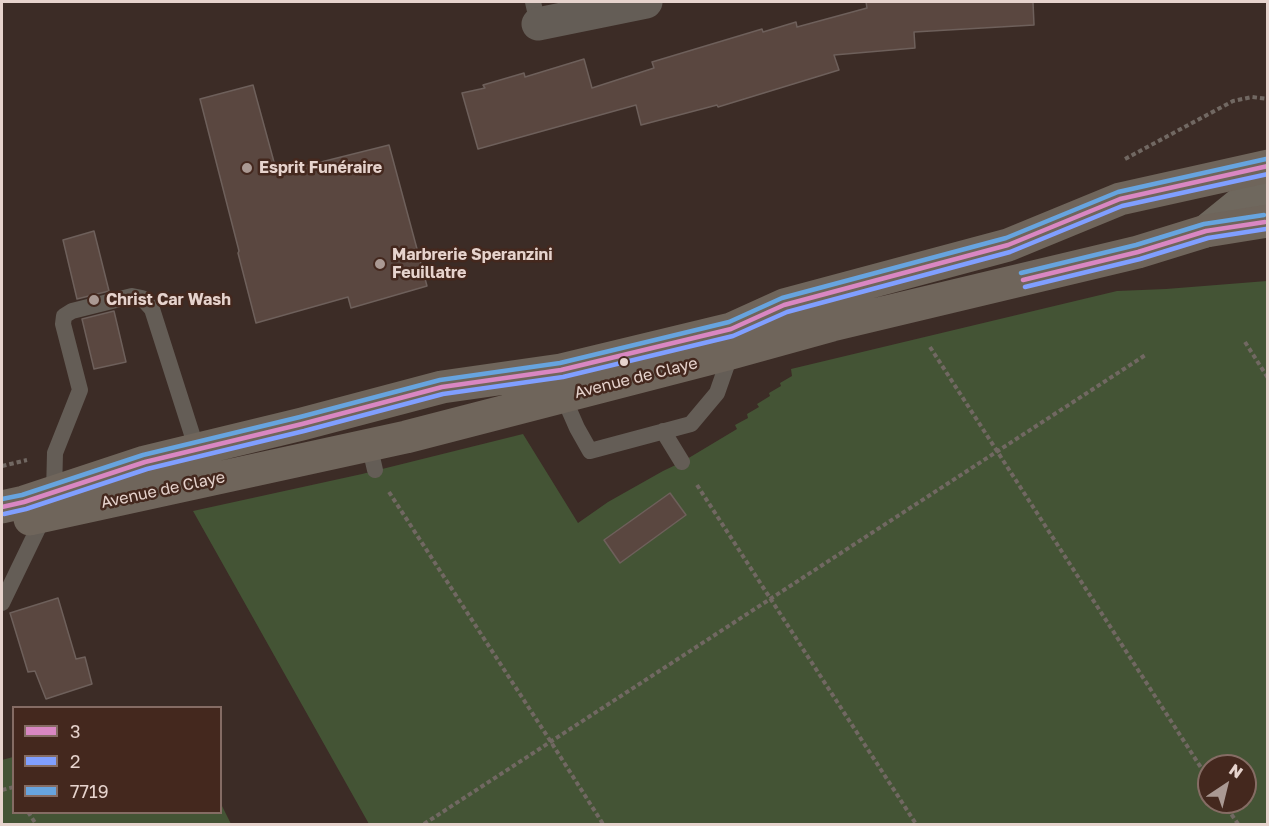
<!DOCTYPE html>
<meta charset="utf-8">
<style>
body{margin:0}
#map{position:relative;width:1269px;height:826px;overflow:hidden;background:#3c2c26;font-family:"Golos Text",sans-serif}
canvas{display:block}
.frame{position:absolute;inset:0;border:3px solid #e6d3cd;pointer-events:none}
.legend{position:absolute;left:12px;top:706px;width:210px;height:108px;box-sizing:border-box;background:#44281e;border:2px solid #856c64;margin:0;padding:8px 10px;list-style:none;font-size:18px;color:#e6d3cd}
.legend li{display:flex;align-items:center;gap:12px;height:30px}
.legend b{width:30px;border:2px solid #856c64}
.north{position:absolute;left:1197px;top:754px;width:60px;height:60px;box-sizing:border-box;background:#44281e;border:2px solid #856c64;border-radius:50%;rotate:35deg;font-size:16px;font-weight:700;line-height:24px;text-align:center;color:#e6d3cd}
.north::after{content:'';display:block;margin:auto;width:21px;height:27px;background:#aa9993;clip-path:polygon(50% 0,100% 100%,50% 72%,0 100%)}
</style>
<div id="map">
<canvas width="1269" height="826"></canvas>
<div class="frame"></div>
<ul class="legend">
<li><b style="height:8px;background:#d987c2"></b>3</li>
<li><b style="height:8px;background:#809fff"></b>2</li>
<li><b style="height:8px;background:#67a4df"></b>7719</li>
</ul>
<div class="north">N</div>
</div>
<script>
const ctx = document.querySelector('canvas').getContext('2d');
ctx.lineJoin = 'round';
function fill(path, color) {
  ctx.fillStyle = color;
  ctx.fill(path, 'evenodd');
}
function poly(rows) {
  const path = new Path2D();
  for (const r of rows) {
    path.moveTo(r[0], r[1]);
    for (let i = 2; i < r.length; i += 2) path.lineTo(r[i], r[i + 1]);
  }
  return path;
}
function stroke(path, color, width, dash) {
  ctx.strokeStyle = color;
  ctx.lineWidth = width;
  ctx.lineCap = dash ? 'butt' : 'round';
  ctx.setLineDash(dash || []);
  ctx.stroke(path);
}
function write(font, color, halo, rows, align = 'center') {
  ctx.font = font + ' "Golos Text",sans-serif';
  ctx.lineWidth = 5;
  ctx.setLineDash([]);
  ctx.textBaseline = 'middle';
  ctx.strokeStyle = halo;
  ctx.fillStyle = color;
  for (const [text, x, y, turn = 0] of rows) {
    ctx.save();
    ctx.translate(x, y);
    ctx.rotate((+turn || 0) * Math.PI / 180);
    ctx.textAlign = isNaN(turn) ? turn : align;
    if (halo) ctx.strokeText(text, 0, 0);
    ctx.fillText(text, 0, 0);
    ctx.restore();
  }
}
fill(poly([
 [1267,281,1267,824,369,824,193,511,362,474,523,434,578,523,608,502,663,471,682,462,737,429,735,425,748,418,747,414,759,407,757,404,770,396,769,393,781,386,780,383,792,376,791,369,1117,291,1166,289],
 [1209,766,1245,766,1245,802,1209,802],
 [13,757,14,812,220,812,221,804,231,824,2,824,2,760]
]), '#445435');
const building = poly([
 [866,2,1033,2,1034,25,914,32,915,48,834,55,839,70,718,107,717,105,641,125,636,105,478,149,462,93,485,88,483,85,524,73,525,77,584,59,592,88,654,68,652,62,762,29,763,32,796,22,797,27,867,8,866,2],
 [253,85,277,173,389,145,427,286,351,308,348,297,256,323,238,253,239,251,200,99,253,85],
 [94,231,109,291,77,299,63,240,94,231],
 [114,311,126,362,94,369,82,319,114,311],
 [670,493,686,515,620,563,604,540,670,493],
 [58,598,76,659,85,657,92,684,46,699,35,671,28,672,10,613,58,598]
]);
fill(building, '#5a4740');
stroke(building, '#6e605b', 1.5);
stroke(poly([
 [1125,159,1233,101,1252,97,1268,99],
 [1245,342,1268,378],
 [930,347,1209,780],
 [2,466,27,460],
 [697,485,916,824],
 [389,492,551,742,603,824],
 [2,790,14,787],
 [1223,802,1238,824],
 [28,812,36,824],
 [424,824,1147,354]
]), '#716862', 4, [4.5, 3]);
stroke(poly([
 [533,2,538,24],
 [563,396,577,428,590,451,691,424,717,393,731,353],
 [663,431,682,462],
 [369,444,375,470],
 [54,492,55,453,80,390,63,324,64,316,72,311,132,296,142,298,152,309,197,450],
 [2,603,44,516]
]), '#645d56', 16);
stroke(poly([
 [538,24,646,2]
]), '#645d56', 33);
stroke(poly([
 [1206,231,1248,197,1268,194]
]), '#6f685e', 33);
stroke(poly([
 [2,507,24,502,145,462,302,424,442,387,561,370,731,329,784,305,1008,245,1120,199,1268,166],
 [30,519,406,437,731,353,832,325,1138,252,1206,231,1268,221]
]), '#6f655b', 33);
stroke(poly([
 [1023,280,1138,252,1206,231,1265,222],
 [2,507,24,502,145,462,302,424,442,387,561,370,731,329,784,305,1008,245,1120,199,1268,166]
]), '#d987c2', 4.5);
stroke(poly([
 [1025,287,1140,259,1208,238,1266,229],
 [4,514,26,509,147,469,304,431,443,394,563,377,733,336,787,312,1010,252,1122,206,1268,174]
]), '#809fff', 4.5);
stroke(poly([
 [1021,273,1136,245,1204,224,1264,215],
 [2,499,22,495,143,455,300,417,440,380,560,363,729,322,782,298,1006,238,1118,192,1266,159]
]), '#67a4df', 4.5);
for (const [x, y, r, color] of [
 [247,168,6,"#aa9993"],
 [380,264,6,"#aa9993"],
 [94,300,6,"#aa9993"],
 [624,362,5,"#e6d3cd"]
]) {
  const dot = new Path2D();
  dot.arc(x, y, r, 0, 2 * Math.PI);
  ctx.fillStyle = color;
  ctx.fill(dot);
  stroke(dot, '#44281e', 2);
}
write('bold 16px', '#e6d3cd', '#44281e', [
 ["Esprit Funéraire",259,168],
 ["Marbrerie Speranzini",392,255],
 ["Feuillatre",392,273],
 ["Christ Car Wash",106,300]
], 'left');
write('16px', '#e6d3cd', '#44281e', [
 ["Avenue de Claye",636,378,-14],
 ["Avenue de Claye",163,490,-12]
]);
</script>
